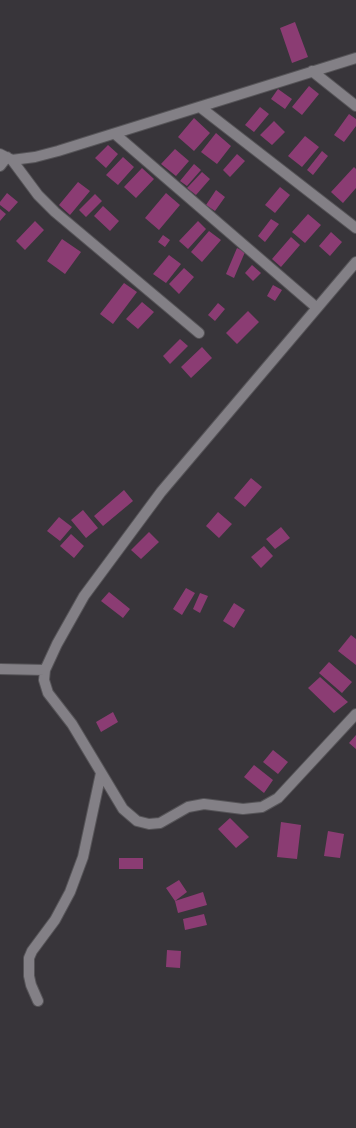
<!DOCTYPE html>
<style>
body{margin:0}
canvas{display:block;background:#38353a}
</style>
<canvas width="356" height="1128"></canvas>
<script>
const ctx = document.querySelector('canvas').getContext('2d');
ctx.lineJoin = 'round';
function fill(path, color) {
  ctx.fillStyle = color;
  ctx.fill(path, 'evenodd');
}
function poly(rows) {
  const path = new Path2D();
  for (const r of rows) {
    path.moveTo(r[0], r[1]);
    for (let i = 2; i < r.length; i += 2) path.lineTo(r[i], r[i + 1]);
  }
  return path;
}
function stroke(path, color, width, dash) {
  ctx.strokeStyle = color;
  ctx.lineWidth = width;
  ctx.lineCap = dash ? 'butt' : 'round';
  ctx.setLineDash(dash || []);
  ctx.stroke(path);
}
fill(poly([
 [295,22,308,57,292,63,280,28],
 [309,86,319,94,302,115,292,107],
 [278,89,292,99,285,109,271,99],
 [260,107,269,114,254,132,245,125],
 [349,114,356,119,356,126,344,142,334,135],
 [194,118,210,133,194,151,178,137],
 [274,121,285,132,272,145,260,135],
 [216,133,231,146,217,164,201,152],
 [305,136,319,147,302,167,288,156],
 [108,145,118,154,106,168,95,158],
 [175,149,189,161,176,176,161,164],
 [322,151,328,156,313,175,307,170],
 [237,154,245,161,230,177,223,170],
 [123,157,134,167,118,185,106,175],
 [194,164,201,170,187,186,180,181],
 [354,167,356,169,356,188,343,203,331,192],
 [142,168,154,179,136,198,124,187],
 [202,172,210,179,196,195,187,188],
 [78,182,90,191,70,215,59,205],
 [280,187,290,195,275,213,265,205],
 [216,190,225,197,215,211,206,205],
 [7,193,18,202,9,212,0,205,0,202],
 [166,193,180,205,159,230,145,218],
 [95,194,102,201,86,217,79,210],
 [103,206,119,221,110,231,94,216],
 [0,209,6,214,0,221],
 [308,214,321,225,305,243,292,232],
 [271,219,279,224,265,242,258,236],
 [35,221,44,230,25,250,16,241],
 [198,221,206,229,188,249,179,241],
 [209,231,221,240,202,262,191,252],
 [331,232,342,242,330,256,319,246],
 [163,235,170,240,165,247,158,242],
 [291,237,300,245,281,267,272,259],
 [62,239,81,252,65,274,47,261],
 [237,248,245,252,234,278,226,274],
 [169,255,181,264,166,283,153,274],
 [252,265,261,273,253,281,245,273],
 [184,268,194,277,179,294,169,284],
 [124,283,137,292,113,324,100,314],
 [273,285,282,290,275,301,267,296],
 [142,302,154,312,138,329,126,319],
 [218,303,225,309,215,321,208,315],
 [248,311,259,322,237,344,226,333],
 [180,339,188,346,170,364,163,356],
 [202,347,212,358,191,378,181,367],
 [251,478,262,487,245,507,234,498],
 [124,490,133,501,103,526,94,516],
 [83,510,98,528,86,538,71,520],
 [218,512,232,524,219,538,206,526],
 [59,517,72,527,60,541,47,531],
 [281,527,290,538,275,549,266,539],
 [149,532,159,542,141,559,131,550],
 [71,534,84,546,74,558,60,546],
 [264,546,273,556,261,568,251,557],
 [186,588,195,593,182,615,173,609],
 [109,592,130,609,123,618,101,601],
 [200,593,208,596,200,613,193,609],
 [234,603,245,610,234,628,223,621],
 [351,635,356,639,356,665,338,651],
 [329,662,352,682,342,693,319,673],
 [320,677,348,702,334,713,308,688],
 [113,712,118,722,101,732,96,722],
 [356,735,356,749,349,743],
 [273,750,288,762,278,774,263,762],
 [254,765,273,780,264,793,244,777],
 [230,818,249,837,236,848,218,829],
 [281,822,301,825,297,859,277,857],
 [328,831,344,834,340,858,324,856],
 [119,858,143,858,143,869,119,869],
 [179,880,187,892,175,901,166,888],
 [203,892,207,905,178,913,175,901],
 [204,914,207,925,185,930,183,919],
 [167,950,181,951,180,968,166,967]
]), '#8b3c73');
const minor = poly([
 [312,71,356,106],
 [200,107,356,228],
 [115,134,317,308],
 [0,154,12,160,35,157,58,151,356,58],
 [12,160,38,195,55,212,199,333],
 [0,166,7,157],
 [356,262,161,492,84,596,57,644,45,670,44,680,48,693,72,724,123,809,137,821,149,824,160,823,188,807,204,804,243,809,262,807,278,798,356,714],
 [0,669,45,670],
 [38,1001,31,985,29,976,29,958,32,951,55,920,70,892,83,857,101,773]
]);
stroke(minor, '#565458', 12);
stroke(minor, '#838086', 10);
</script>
